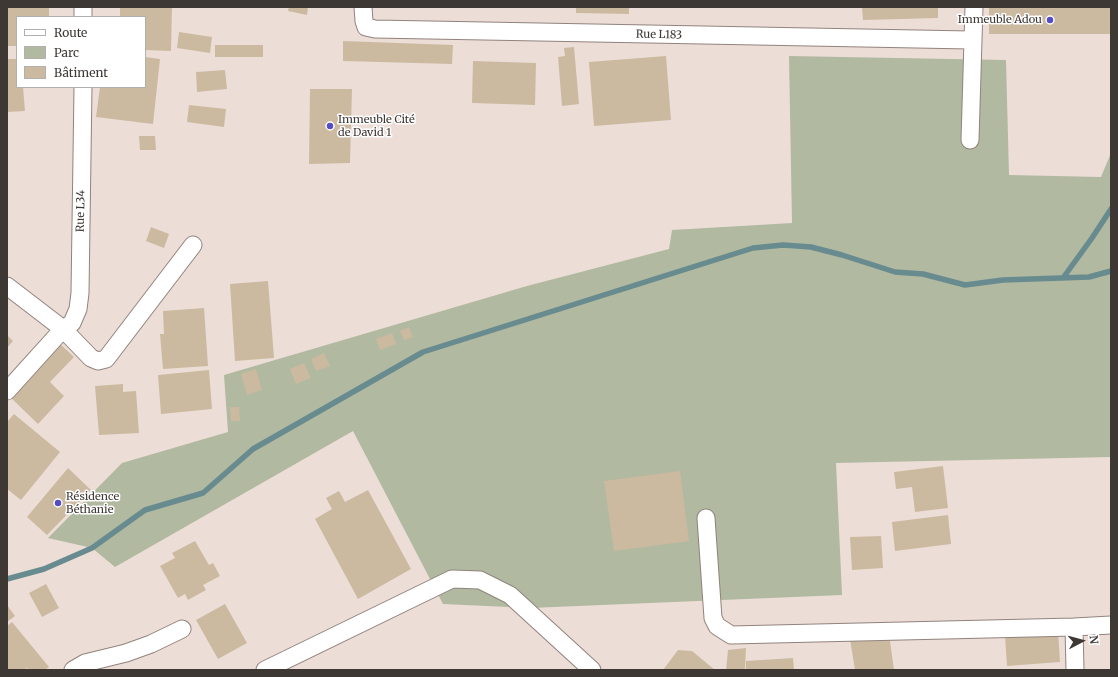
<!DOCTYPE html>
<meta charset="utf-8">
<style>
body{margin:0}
#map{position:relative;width:1118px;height:677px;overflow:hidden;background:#edddd7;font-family:Merriweather,serif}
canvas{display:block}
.frame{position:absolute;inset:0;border:8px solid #3e3835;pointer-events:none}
.legend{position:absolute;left:16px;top:16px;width:130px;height:72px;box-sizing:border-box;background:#fff;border:1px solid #b2afae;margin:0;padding:5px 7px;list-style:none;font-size:12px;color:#3e3835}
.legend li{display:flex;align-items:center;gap:8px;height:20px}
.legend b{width:20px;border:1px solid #b2afae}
.north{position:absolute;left:1062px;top:621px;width:40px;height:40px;-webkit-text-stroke:3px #fff;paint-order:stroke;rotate:84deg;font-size:11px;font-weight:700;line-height:16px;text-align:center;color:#3e3835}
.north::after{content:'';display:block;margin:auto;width:14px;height:18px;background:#3e3835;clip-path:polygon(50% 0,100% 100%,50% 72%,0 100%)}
</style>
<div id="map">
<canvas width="1118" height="677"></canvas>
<div class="frame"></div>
<ul class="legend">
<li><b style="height:5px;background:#fff"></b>Route</li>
<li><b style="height:11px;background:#b1b9a0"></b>Parc</li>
<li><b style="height:11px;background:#cbbaa0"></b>Bâtiment</li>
</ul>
<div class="north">N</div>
</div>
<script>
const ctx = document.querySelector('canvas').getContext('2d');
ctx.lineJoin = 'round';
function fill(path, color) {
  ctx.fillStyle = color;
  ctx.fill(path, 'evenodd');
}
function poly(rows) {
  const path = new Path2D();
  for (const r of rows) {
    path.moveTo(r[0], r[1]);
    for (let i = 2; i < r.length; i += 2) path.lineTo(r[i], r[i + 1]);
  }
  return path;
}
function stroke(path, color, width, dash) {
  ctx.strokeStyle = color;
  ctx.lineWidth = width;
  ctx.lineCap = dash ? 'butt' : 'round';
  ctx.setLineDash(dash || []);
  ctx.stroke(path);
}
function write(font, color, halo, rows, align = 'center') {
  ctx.font = font + ' Merriweather,serif';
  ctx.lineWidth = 3;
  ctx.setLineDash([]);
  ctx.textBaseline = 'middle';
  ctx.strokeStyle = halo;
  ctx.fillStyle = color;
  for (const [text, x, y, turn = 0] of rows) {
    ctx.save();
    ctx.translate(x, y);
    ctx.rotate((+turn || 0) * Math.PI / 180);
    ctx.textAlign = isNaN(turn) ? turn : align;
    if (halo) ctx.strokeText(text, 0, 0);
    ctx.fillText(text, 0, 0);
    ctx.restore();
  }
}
fill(poly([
 [789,56,1006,60,1009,175,1101,177,1111,153,1111,457,836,463,842,595,530,608,443,604,353,431,115,567,92,548,48,538,122,463,228,432,224,375,527,286,669,249,672,230,792,223]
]), '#b1b9a0');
stroke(poly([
 [1063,278,1092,238,1111,209],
 [7,579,44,569,92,548,145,510,203,493,253,449,423,352,753,248,783,245,811,247,842,255,895,272,923,274,965,285,1003,280,1089,277,1111,271]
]), '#688b8f', 5.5);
fill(poly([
 [7,7,49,7,49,17,17,17,17,46,7,46],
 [120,7,172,7,171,51,145,50,145,17,120,17],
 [289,7,308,7,307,15,288,11],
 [576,7,629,7,629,14,576,13],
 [862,7,938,7,938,18,863,20],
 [989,7,1111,7,1111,34,989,34],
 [179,32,212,37,210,53,177,48],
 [343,41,453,45,452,64,343,61],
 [215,45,263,45,263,57,215,57],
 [574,47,579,104,562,106,558,57,565,56,564,48],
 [666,56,671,120,594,126,589,62],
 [145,57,160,59,153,124,96,117,100,87,145,87],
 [7,59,17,59,17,87,23,87,25,111,7,112],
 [473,61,536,63,535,105,472,103],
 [225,70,227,89,197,92,196,72],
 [310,89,352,89,350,163,309,164],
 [189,105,226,109,224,127,187,122],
 [139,136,155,136,156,150,140,150],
 [151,227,169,234,164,248,146,241],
 [268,281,274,358,235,361,230,284],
 [204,308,208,366,163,369,160,334,164,334,163,311],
 [409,327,413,337,404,340,400,331],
 [392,333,396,344,380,350,376,339],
 [7,335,13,341,7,348],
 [58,342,74,357,50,382,64,396,38,424,8,395],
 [324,353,330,366,316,371,311,359],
 [304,363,311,378,296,384,290,369],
 [256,369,262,390,247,395,241,374],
 [209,370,212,409,161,414,158,375],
 [123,384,123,392,136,391,139,433,99,435,95,386],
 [230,407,239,407,240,421,231,421],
 [14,414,60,452,21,500,7,489,7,422],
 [943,466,948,508,915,512,912,487,896,489,894,472],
 [68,468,91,490,47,535,27,517],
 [680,471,689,541,614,551,604,481],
 [368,490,411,569,358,599,315,519,332,509,326,498,339,491,345,502],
 [948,515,951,544,895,551,892,522],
 [881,536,883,568,852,570,850,537],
 [195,541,209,565,213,563,220,576,203,585,206,590,188,600,185,594,178,598,160,566,175,558,172,553],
 [46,584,59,608,42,617,29,593],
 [225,604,247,643,218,659,196,620],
 [7,605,15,616,7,622],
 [12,622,49,667,45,670,29,670,27,668,24,670,7,670,7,626],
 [1058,631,1060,662,1007,666,1005,635],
 [889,634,894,670,855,670,850,639],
 [746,648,745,670,726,670,728,650],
 [678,650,692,651,715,670,663,670],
 [793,658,794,670,746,670,746,661]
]), '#cbbaa0');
const street = poly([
 [363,7,364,21,366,27,375,29,703,35,970,40,972,38],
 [83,17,83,7],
 [970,140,974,7],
 [7,286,63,329,91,358,98,361,106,359,193,245],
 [7,391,63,329,72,323,78,309,80,293,83,87],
 [706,518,713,618,717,626,731,635,1074,627,1111,625],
 [1074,627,1075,670],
 [73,670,85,663,126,653,151,644,182,629],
 [265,670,452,579,480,580,510,595,592,670]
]);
stroke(street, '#91837d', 19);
stroke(street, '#fff', 17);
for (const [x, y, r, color] of [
 [1050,20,4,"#554dc4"],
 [330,126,4,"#554dc4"],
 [58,503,4,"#554dc4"]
]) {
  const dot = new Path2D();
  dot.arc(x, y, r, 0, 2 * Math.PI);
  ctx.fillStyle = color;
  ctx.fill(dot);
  stroke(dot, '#fff', 1.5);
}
write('11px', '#3e3835', '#fff', [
 ["Immeuble Adou",1042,20,"right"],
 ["Immeuble Cité",338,120],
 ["de David 1",338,133],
 ["Résidence",66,497],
 ["Béthanie",66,510]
], 'left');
write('11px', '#3e3835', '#fff', [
 ["Rue L183",659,35,1],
 ["Rue L34",81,211,-89]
]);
</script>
